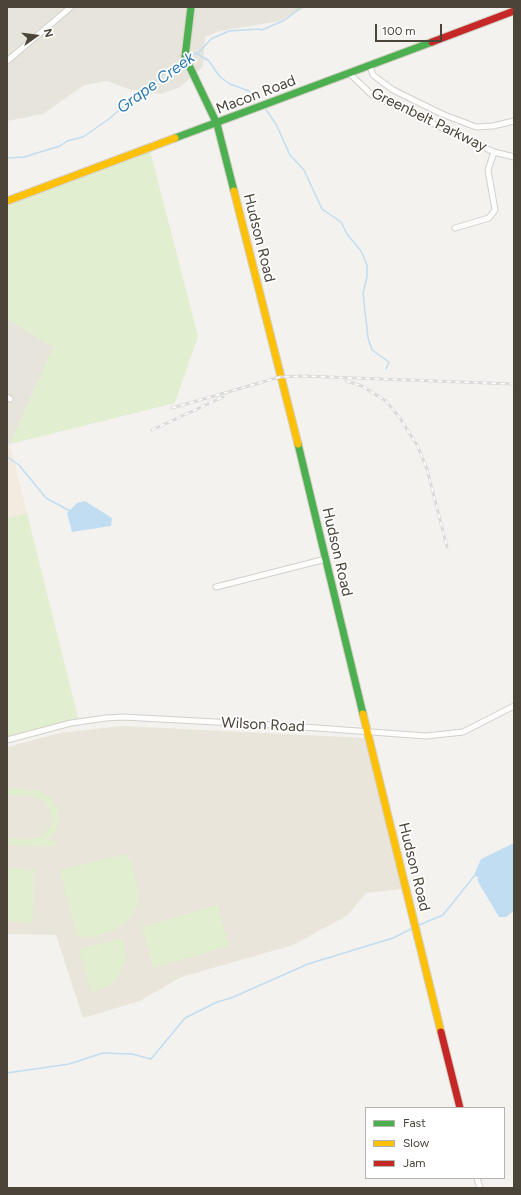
<!DOCTYPE html>
<style>
body{margin:0}
#map{position:relative;width:521px;height:1195px;overflow:hidden;background:#f4f2ee;font-family:Figtree,sans-serif}
canvas{display:block}
.frame{position:absolute;inset:0;border:8px solid #4b4439;pointer-events:none}
.legend{position:absolute;left:365px;top:1107px;width:140px;height:72px;box-sizing:border-box;background:#fff;border:1px solid #b7b4b0;margin:0;padding:5px 7px;list-style:none;font-size:12px;color:#4b4439}
.legend li{display:flex;align-items:center;gap:8px;height:20px}
.legend b{width:20px;border:1px solid #b7b4b0}
.north{position:absolute;left:16px;top:16px;width:40px;height:40px;-webkit-text-stroke:3px #fff;paint-order:stroke;rotate:76deg;font-size:11px;font-weight:700;line-height:16px;text-align:center;color:#4b4439}
.north::after{content:'';display:block;margin:auto;width:14px;height:18px;background:#4b4439;clip-path:polygon(50% 0,100% 100%,50% 72%,0 100%)}
.scale{position:absolute;left:375px;top:24px;width:67px;height:18px;box-sizing:border-box;border:2px solid #4b4439;border-top:0;padding-left:5px;font-size:12px;line-height:14px;white-space:nowrap;color:#4b4439;-webkit-text-stroke:3px #fff;paint-order:stroke}
</style>
<div id="map">
<canvas width="521" height="1195"></canvas>
<div class="frame"></div>
<ul class="legend">
<li><b style="height:5px;background:#4caf50"></b>Fast</li>
<li><b style="height:5px;background:#ffc107"></b>Slow</li>
<li><b style="height:5px;background:#c62828"></b>Jam</li>
</ul>
<div class="north">N</div>
<div class="scale">100 m</div>
</div>
<script>
const ctx = document.querySelector('canvas').getContext('2d');
ctx.lineJoin = 'round';
function fill(path, color) {
  ctx.fillStyle = color;
  ctx.fill(path, 'evenodd');
}
function poly(rows) {
  const path = new Path2D();
  for (const r of rows) {
    path.moveTo(r[0], r[1]);
    for (let i = 2; i < r.length; i += 2) path.lineTo(r[i], r[i + 1]);
  }
  return path;
}
function stroke(path, color, width, dash) {
  ctx.strokeStyle = color;
  ctx.lineWidth = width;
  ctx.lineCap = dash ? 'butt' : 'round';
  ctx.setLineDash(dash || []);
  ctx.stroke(path);
}
function write(font, color, halo, rows, align = 'center') {
  ctx.font = font + ' Figtree,sans-serif';
  ctx.lineWidth = 3.5;
  ctx.setLineDash([]);
  ctx.textBaseline = 'middle';
  ctx.strokeStyle = halo;
  ctx.fillStyle = color;
  for (const [text, x, y, turn = 0] of rows) {
    ctx.save();
    ctx.translate(x, y);
    ctx.rotate((+turn || 0) * Math.PI / 180);
    ctx.textAlign = isNaN(turn) ? turn : align;
    if (halo) ctx.strokeText(text, 0, 0);
    ctx.fillText(text, 0, 0);
    ctx.restore();
  }
}
fill(poly([
 [7,7,307,7,280,21,220,31,205,37,203,67,180,87,161,94,131,90,107,81,84,85,43,114,7,121],
 [7,319,54,347,10,444,7,445]
]), '#e7e4dc');
fill(poly([
 [10,444,27,513,7,518,7,445]
]), '#f3ebdf');
fill(poly([
 [122,726,365,738,402,889,366,893,348,915,293,945,181,977,140,1001,83,1018,56,935,7,934,7,747,60,733]
]), '#eae5da');
fill(poly([
 [148,143,198,336,175,403,10,444,53,347,7,319,7,199],
 [27,513,79,722,7,739,7,518],
 [7,788,37,790,51,798,57,808,59,819,56,830,48,840,56,841,55,847,7,845,7,838,30,839,42,836,50,827,52,818,50,810,43,800,31,796,7,795],
 [126,854,131,860,139,895,137,905,132,916,123,924,107,933,91,938,80,937,77,936,60,872,64,869],
 [7,868,35,870,32,922,7,921],
 [217,905,229,946,154,968,142,927],
 [123,938,126,955,123,966,117,978,110,985,91,993,80,951,82,948]
]), '#e1eecf');
fill(poly([
 [85,501,112,518,111,526,72,532,67,513,77,503],
 [514,843,514,911,506,917,499,917,480,885,477,879,479,878,474,875,481,859]
]), '#c0ddf1');
stroke(poly([
 [196,53,209,61,220,77,230,84,249,91,255,97],
 [188,57,200,51,211,39,229,31,258,29,262,30,285,20,301,7],
 [266,110,276,124,290,155,304,170,322,209,341,222,347,234,361,251,367,265,367,277,363,293,368,338,372,350,389,362,386,369],
 [7,158,24,157,60,146,67,141,83,137,109,119,127,103,134,99,167,71,184,59],
 [7,457,19,465,46,498,70,511],
 [419,925,443,915,475,875],
 [7,1073,69,1064,103,1053,132,1054,151,1059,185,1018,217,1002,231,998,308,964,393,938,413,928]
]), '#c0ddf1', 1.5);
const street = poly([
 [7,61,71,7],
 [370,66,373,75,393,90,442,114,476,127,493,126,514,121],
 [349,73,372,95,494,152,514,157],
 [455,228,489,218,495,210,488,170,494,152],
 [7,397,10,399],
 [216,587,326,559],
 [7,740,71,723,106,718,123,717,290,726,426,736,463,732,514,706],
 [477,1178,480,1188]
]);
const fast = poly([
 [191,7,185,57,217,124,234,191],
 [175,138,432,42],
 [298,444,363,714]
]);
const slow = poly([
 [234,191,298,444],
 [7,201,175,138],
 [363,714,441,1032]
]);
const jam = poly([
 [432,42,514,11],
 [441,1032,460,1108]
]);
stroke(street, '#d2d0cb', 7);
stroke(fast, '#d3cfc5', 9);
stroke(slow, '#d3cfc5', 9);
stroke(jam, '#d3cfc5', 9);
stroke(street, '#fdfdfc', 5);
stroke(fast, '#4caf50', 7);
stroke(slow, '#ffc107', 7);
stroke(jam, '#c62828', 7);
const rail = poly([
 [346,381,362,386,386,401,400,418,417,445,427,469,447,547],
 [172,408,280,377,302,376,514,384],
 [152,430,223,397]
]);
stroke(rail, '#dbdbda', 3);
stroke(rail, '#fff', 1.5, [4.5]);
write('15px', '#4b4439', '#fff', [
 ["Macon Road",256,95,-21],
 ["Greenbelt Parkway",429,120,26],
 ["Hudson Road",259,238,76],
 ["Hudson Road",337,552,77],
 ["Wilson Road",263,725,3],
 ["Hudson Road",414,867,76]
]);
write('italic 16px', '#2e7ab2', '#fff', [
 ["Grape Creek",156,83,-36]
]);
</script>
